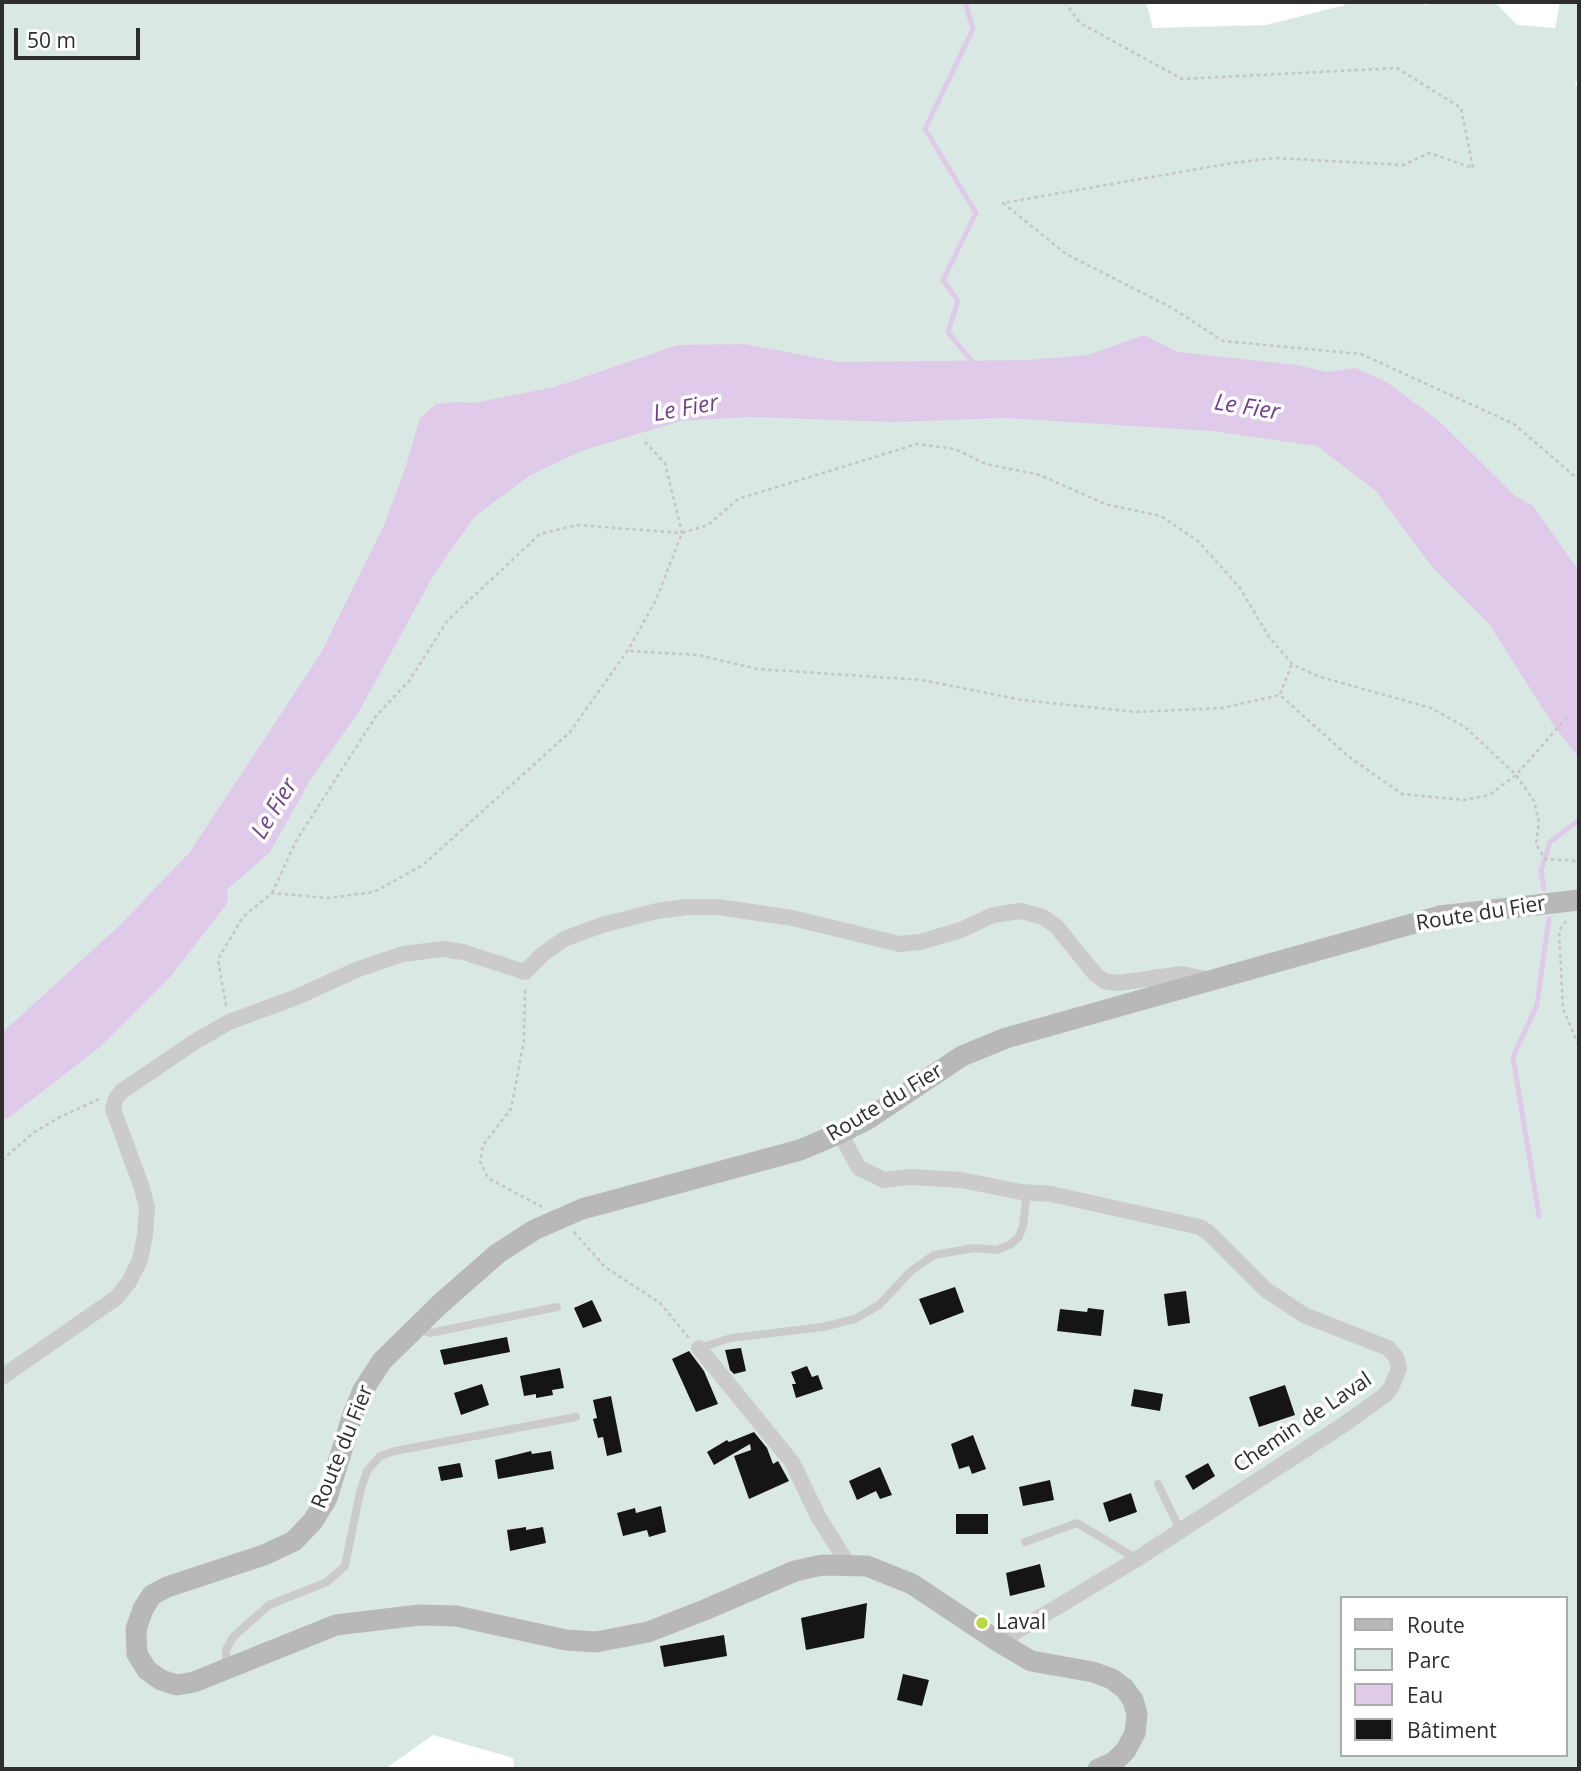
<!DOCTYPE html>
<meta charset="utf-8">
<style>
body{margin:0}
#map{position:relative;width:1581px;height:1771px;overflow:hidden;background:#fff;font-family:"Open Sans",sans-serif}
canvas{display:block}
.frame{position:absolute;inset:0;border:4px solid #2e2e2e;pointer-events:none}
.legend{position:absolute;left:1340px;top:1596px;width:228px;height:161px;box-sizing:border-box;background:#fff;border:2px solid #ababab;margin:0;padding:9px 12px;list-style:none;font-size:21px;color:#2e2e2e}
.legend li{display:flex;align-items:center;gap:14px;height:35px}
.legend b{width:35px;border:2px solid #ababab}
.scale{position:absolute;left:14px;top:28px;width:126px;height:32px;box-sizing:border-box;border:4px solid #2e2e2e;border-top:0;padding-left:9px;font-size:21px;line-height:24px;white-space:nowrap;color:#2e2e2e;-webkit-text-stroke:5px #fff;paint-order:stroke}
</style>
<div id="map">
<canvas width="1581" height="1771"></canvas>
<div class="frame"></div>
<ul class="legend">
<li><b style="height:9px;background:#b8b8b8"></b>Route</li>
<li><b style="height:19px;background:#dae8e4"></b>Parc</li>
<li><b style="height:19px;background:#dfcae9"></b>Eau</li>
<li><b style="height:19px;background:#151515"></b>Bâtiment</li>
</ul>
<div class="scale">50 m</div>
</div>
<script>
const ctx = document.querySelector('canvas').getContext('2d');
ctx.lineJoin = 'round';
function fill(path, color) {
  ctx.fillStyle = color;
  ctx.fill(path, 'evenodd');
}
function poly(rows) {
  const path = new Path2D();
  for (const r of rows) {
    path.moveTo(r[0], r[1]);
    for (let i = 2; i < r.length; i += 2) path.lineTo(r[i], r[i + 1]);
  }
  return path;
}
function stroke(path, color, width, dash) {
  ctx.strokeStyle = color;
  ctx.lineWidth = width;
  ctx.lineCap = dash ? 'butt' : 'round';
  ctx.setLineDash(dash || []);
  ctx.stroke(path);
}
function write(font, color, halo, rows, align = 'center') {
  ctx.font = font + ' "Open Sans",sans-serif';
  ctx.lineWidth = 7;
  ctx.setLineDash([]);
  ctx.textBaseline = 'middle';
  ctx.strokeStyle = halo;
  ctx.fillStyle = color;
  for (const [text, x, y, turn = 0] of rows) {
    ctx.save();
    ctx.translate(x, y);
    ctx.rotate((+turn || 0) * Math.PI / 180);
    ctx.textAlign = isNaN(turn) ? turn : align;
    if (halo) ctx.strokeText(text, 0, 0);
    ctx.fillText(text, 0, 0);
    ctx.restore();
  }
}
fill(poly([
 [2,2,1146,2,1153,28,1266,25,1345,5,1345,2,1420,2,1425,5,1443,2,1495,2,1517,25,1555,28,1560,2,1579,2,1579,75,1575,85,1579,88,1579,1769,514,1769,513,1758,433,1735,385,1769,2,1769],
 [1341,1598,1565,1598,1565,1755,1341,1755]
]), '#dae8e4');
fill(poly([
 [1144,335,1178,352,1297,365,1327,372,1356,368,1388,383,1439,421,1514,495,1533,506,1579,571,1579,758,1552,723,1489,624,1431,566,1376,491,1317,446,1212,431,1006,418,893,422,749,417,681,421,581,451,529,476,474,517,433,576,357,715,312,777,270,852,208,906,158,965,89,1033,2,1094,2,1033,119,926,190,852,321,653,385,523,406,466,420,418,436,404,456,402,474,403,555,387,678,345,745,344,839,362,1027,360,1088,355]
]), '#dfcae9');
stroke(poly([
 [965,2,973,29,925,129,976,213,943,280,958,301,948,332,975,365],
 [1544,889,1541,871,1550,842,1579,820],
 [1539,1216,1513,1057,1537,1005,1549,919]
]), '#dfcae9', 5);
stroke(poly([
 [2,1104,91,1035,159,967,213,897]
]), '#dfcae9', 30);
fill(poly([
 [955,1287,964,1312,930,1325,919,1299],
 [1186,1291,1190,1323,1168,1326,1164,1294],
 [592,1300,602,1321,583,1328,574,1308],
 [1088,1308,1104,1310,1101,1336,1057,1331,1060,1309,1087,1312],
 [507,1337,510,1352,444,1365,440,1350],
 [741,1348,746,1371,734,1374,730,1370,725,1350],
 [689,1351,704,1371,718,1404,696,1412,672,1359],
 [807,1366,812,1377,818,1375,823,1389,796,1398,792,1384,796,1384,791,1372],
 [560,1368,564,1388,552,1390,553,1395,536,1398,536,1394,524,1396,520,1376],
 [482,1384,489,1405,461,1415,454,1393],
 [1285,1385,1295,1415,1259,1427,1249,1397],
 [1134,1389,1163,1394,1160,1411,1131,1406],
 [611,1396,622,1452,607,1456,603,1437,598,1438,593,1419,597,1418,593,1400],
 [754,1432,767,1448,773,1464,778,1461,789,1481,749,1499,734,1456,751,1450,750,1444,714,1465,707,1452,727,1440,729,1442],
 [973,1435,986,1469,972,1474,969,1466,959,1469,951,1444],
 [531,1451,532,1454,551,1451,554,1469,498,1479,495,1460],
 [460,1463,463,1477,441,1481,438,1467],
 [1208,1463,1215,1476,1193,1490,1185,1476],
 [880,1467,892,1495,880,1499,876,1491,857,1500,849,1481],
 [1050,1480,1054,1500,1023,1506,1019,1487],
 [1131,1493,1137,1512,1109,1522,1103,1503],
 [661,1506,666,1532,649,1537,647,1530,623,1536,617,1513,635,1508,636,1513],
 [956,1514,988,1514,988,1534,956,1534],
 [526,1527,526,1530,543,1527,546,1543,510,1551,507,1530],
 [1040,1564,1045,1587,1010,1596,1006,1573],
 [867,1603,864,1638,806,1650,801,1618],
 [724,1635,727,1656,664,1667,660,1646],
 [903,1674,929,1680,922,1706,897,1700]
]), '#151515');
stroke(poly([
 [1065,2,1080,23,1182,79,1397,68,1461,108,1473,168,1429,153,1403,165,1275,158,1232,163,1003,203,1066,254,1172,308,1223,341,1361,354,1514,424,1579,480],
 [630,651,698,655,758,669,922,680,1022,700,1136,712,1222,708,1280,695,1348,756,1402,794,1464,800,1489,795,1516,775,1569,715],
 [1280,694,1292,664],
 [272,893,296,841,376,716,409,681,447,621,540,534,577,525,682,533,665,463,644,441],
 [1566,921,1559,931,1563,1009,1579,1046],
 [525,990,524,1040,511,1109,483,1145,480,1162,488,1178,542,1207],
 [226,1006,218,959,243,917,272,893,328,898,374,892,423,865,570,732,628,650,656,600,682,533,708,525,738,499,917,444,955,449,986,464,1040,475,1105,504,1161,516,1198,541,1240,588,1269,637,1292,664,1317,676,1431,708,1465,727,1516,775,1534,801,1539,822,1536,844,1545,859,1579,861],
 [2,1160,33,1133,58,1118,99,1099],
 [574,1232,605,1267,660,1303,689,1338]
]), '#c5c5c5', 2.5, [3.5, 3.5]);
stroke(poly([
 [417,1329,430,1333,557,1307],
 [699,1348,731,1338,823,1327,855,1319,879,1305,911,1271,934,1255,974,1248,997,1250,1011,1244,1019,1237,1023,1226,1027,1193],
 [1158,1484,1180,1530],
 [1025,1542,1077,1523,1137,1559],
 [226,1667,226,1650,233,1637,269,1605,327,1582,345,1566,360,1492,367,1471,380,1456,395,1451,576,1417]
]), '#cbcbcb', 8);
stroke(poly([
 [840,1133,859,1168,884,1180,909,1177,961,1180,1021,1192,1051,1194,1200,1227,1209,1233,1266,1290,1304,1315,1388,1348,1396,1357,1399,1368,1391,1388,1385,1395,1343,1425,1137,1559,999,1642],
 [699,1348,792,1462,819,1518,848,1564],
 [2,1377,116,1298,129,1282,140,1260,145,1235,147,1208,142,1188,113,1109,116,1098,122,1091,196,1041,229,1022,297,997,356,970,403,954,443,949,463,952,525,972,543,954,564,939,602,925,657,911,687,907,718,907,792,918,900,944,920,942,961,930,993,915,1021,911,1043,917,1056,926,1095,974,1104,981,1118,983,1182,974,1210,980]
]), '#cbcbcb', 16);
stroke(poly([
 [1098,1769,1114,1762,1126,1750,1135,1733,1137,1714,1133,1700,1124,1688,1112,1679,1093,1672,1031,1661,999,1642,912,1584,867,1566,822,1565,795,1571,707,1609,648,1632,596,1642,566,1640,456,1616,419,1615,336,1625,194,1682,177,1685,161,1680,147,1670,137,1654,136,1629,143,1609,152,1595,167,1587,264,1555,294,1541,313,1521,327,1498,353,1414,363,1390,382,1361,439,1305,497,1254,534,1230,582,1209,800,1150,840,1133,868,1119,962,1056,1006,1038,1440,916,1579,900]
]), '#b8b8b8', 21);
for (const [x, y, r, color] of [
 [982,1623,7,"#b7d93d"]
]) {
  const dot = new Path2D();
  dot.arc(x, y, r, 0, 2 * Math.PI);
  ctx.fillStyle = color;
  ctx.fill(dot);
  stroke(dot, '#fff', 2.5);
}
write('21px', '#2e2e2e', '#fff', [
 ["Route du Fier",1481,914,-9],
 ["Route du Fier",885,1103,-31],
 ["Chemin de Laval",1303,1423,-34],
 ["Route du Fier",343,1447,-68]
]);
write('21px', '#2e2e2e', '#fff', [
 ["Laval",996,1623]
], 'left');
write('italic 23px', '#73428b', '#fff', [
 ["Le Fier",1247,408,9],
 ["Le Fier",686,409,-10],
 ["Le Fier",275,809,-59]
]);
</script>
